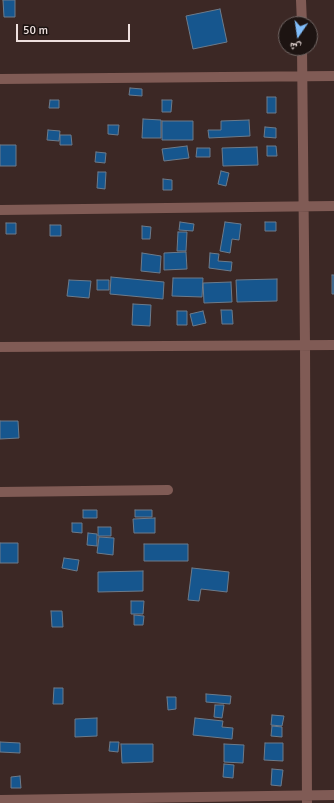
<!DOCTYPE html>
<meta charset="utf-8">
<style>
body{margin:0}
#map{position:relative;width:334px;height:803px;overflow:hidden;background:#3c2825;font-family:Signika,"Noto Naskh Arabic",sans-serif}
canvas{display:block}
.north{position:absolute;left:278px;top:16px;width:40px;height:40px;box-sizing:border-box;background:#1d1412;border:1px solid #716664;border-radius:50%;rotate:193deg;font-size:11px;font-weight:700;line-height:16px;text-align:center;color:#eee0de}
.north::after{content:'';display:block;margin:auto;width:14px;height:18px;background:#80bdfa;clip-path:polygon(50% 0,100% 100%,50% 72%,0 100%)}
.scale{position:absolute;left:16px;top:24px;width:114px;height:18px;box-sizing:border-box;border:2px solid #eee0de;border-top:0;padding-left:5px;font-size:12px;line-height:14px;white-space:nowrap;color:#eee0de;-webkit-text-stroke:3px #1d1412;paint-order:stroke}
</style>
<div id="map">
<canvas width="334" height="803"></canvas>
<div class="north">ش</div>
<div class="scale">50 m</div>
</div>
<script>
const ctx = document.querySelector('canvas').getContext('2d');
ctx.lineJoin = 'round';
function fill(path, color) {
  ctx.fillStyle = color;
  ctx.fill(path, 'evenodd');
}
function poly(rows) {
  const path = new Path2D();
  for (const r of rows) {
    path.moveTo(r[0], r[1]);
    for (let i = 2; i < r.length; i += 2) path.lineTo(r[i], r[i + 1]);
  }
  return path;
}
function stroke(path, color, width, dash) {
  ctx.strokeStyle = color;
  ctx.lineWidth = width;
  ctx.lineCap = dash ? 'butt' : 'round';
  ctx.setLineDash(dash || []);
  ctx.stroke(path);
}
const building = poly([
 [3,0,15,0,15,17,4,17,3,0],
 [220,9,227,42,193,49,186,16,220,9],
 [130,88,142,89,142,96,129,95,130,88],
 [267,97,276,97,276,113,267,113,267,97],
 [50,100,59,100,59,108,49,108,50,100],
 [162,100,172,100,171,112,162,112,162,100],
 [143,119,161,120,161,138,142,138,143,119],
 [249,120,250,136,209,138,208,130,221,130,221,121,249,120],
 [162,121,193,121,193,140,162,140,162,121],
 [108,125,119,125,118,135,108,134,108,125],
 [265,127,276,128,276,138,264,137,265,127],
 [48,130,60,131,59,141,47,140,48,130],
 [60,135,71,135,72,145,60,145,60,135],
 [0,145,16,145,16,166,0,166,0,145],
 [187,146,189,158,164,161,162,149,187,146],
 [267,146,276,146,277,156,267,156,267,146],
 [257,147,258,165,223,166,222,148,257,147],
 [197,148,210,148,210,157,196,157,197,148],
 [96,152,106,153,105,163,95,162,96,152],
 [221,171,229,173,226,186,218,184,221,171],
 [98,172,106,172,105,189,97,188,98,172],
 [163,179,172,180,172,190,163,190,163,179],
 [180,222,194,224,193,231,179,230,180,222],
 [225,222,241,224,239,240,232,239,230,253,220,251,225,222],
 [265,222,276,222,276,231,265,231,265,222],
 [6,223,16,223,16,234,6,234,6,223],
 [50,225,61,225,61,236,50,236,50,225],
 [142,226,151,227,150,239,142,239,142,226],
 [178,232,187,232,186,251,177,251,178,232],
 [186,252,187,269,164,270,164,253,186,252],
 [142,253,161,256,160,273,141,271,142,253],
 [210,253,219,254,218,261,232,262,231,271,209,268,210,253],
 [332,275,334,275,334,294,332,294,332,275],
 [111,277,164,282,163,299,110,294,111,277],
 [173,278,203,278,202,297,172,296,173,278],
 [277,279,277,301,237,302,236,280,277,279],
 [69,280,91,281,89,298,67,296,69,280],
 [97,280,109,280,109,290,97,290,97,280],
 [231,282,232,302,204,303,203,283,231,282],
 [133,304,151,305,150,326,132,325,133,304],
 [221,310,232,310,233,324,222,324,221,310],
 [177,311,187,311,187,325,177,325,177,311],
 [203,311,206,323,193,326,190,314,203,311],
 [0,421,18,421,19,438,0,439,0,421],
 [83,510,97,510,97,518,83,518,83,510],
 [135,510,152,510,152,517,135,517,135,510],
 [155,518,155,533,134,533,133,519,155,518],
 [72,523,82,523,82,533,72,532,72,523],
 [98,527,111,527,111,536,98,536,98,527],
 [88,533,97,534,97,546,87,545,88,533],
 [99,537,114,538,113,555,97,553,99,537],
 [0,543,18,543,18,563,0,563,0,543],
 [144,544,188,544,188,561,144,561,144,544],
 [64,558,79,560,77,571,62,568,64,558],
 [192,568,229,572,227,592,201,589,199,601,188,600,192,568],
 [143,571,143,591,98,592,98,572,143,571],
 [131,601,144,601,143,614,131,614,131,601],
 [51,611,62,611,63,627,52,627,51,611],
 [134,615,144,616,143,625,134,625,134,615],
 [54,688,63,688,63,704,53,704,54,688],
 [206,694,231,696,230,704,206,702,206,694],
 [167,697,176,697,176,709,168,710,167,697],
 [215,705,224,705,222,718,214,717,215,705],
 [272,715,284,716,282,726,271,725,272,715],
 [97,718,97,736,75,737,75,719,97,718],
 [195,718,223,721,222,727,233,728,232,739,193,735,195,718],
 [272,726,282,727,282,737,271,736,272,726],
 [0,742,20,743,20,753,0,752,0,742],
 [110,742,119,742,118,752,109,751,110,742],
 [265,743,283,743,283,761,264,760,265,743],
 [121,744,153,744,153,762,122,763,121,744],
 [224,744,244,745,243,763,224,762,224,744],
 [224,764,234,765,233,778,223,777,224,764],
 [272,769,283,770,281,786,271,785,272,769],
 [20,776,21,788,11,788,11,777,20,776]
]);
fill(building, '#16568e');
stroke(building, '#6c7b8b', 1);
stroke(poly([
 [301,0,302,24],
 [302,48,305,345,307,803],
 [0,79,334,76],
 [0,210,334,206],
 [0,347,334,345],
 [0,492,168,490],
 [0,800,334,795]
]), '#805b55', 10);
</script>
